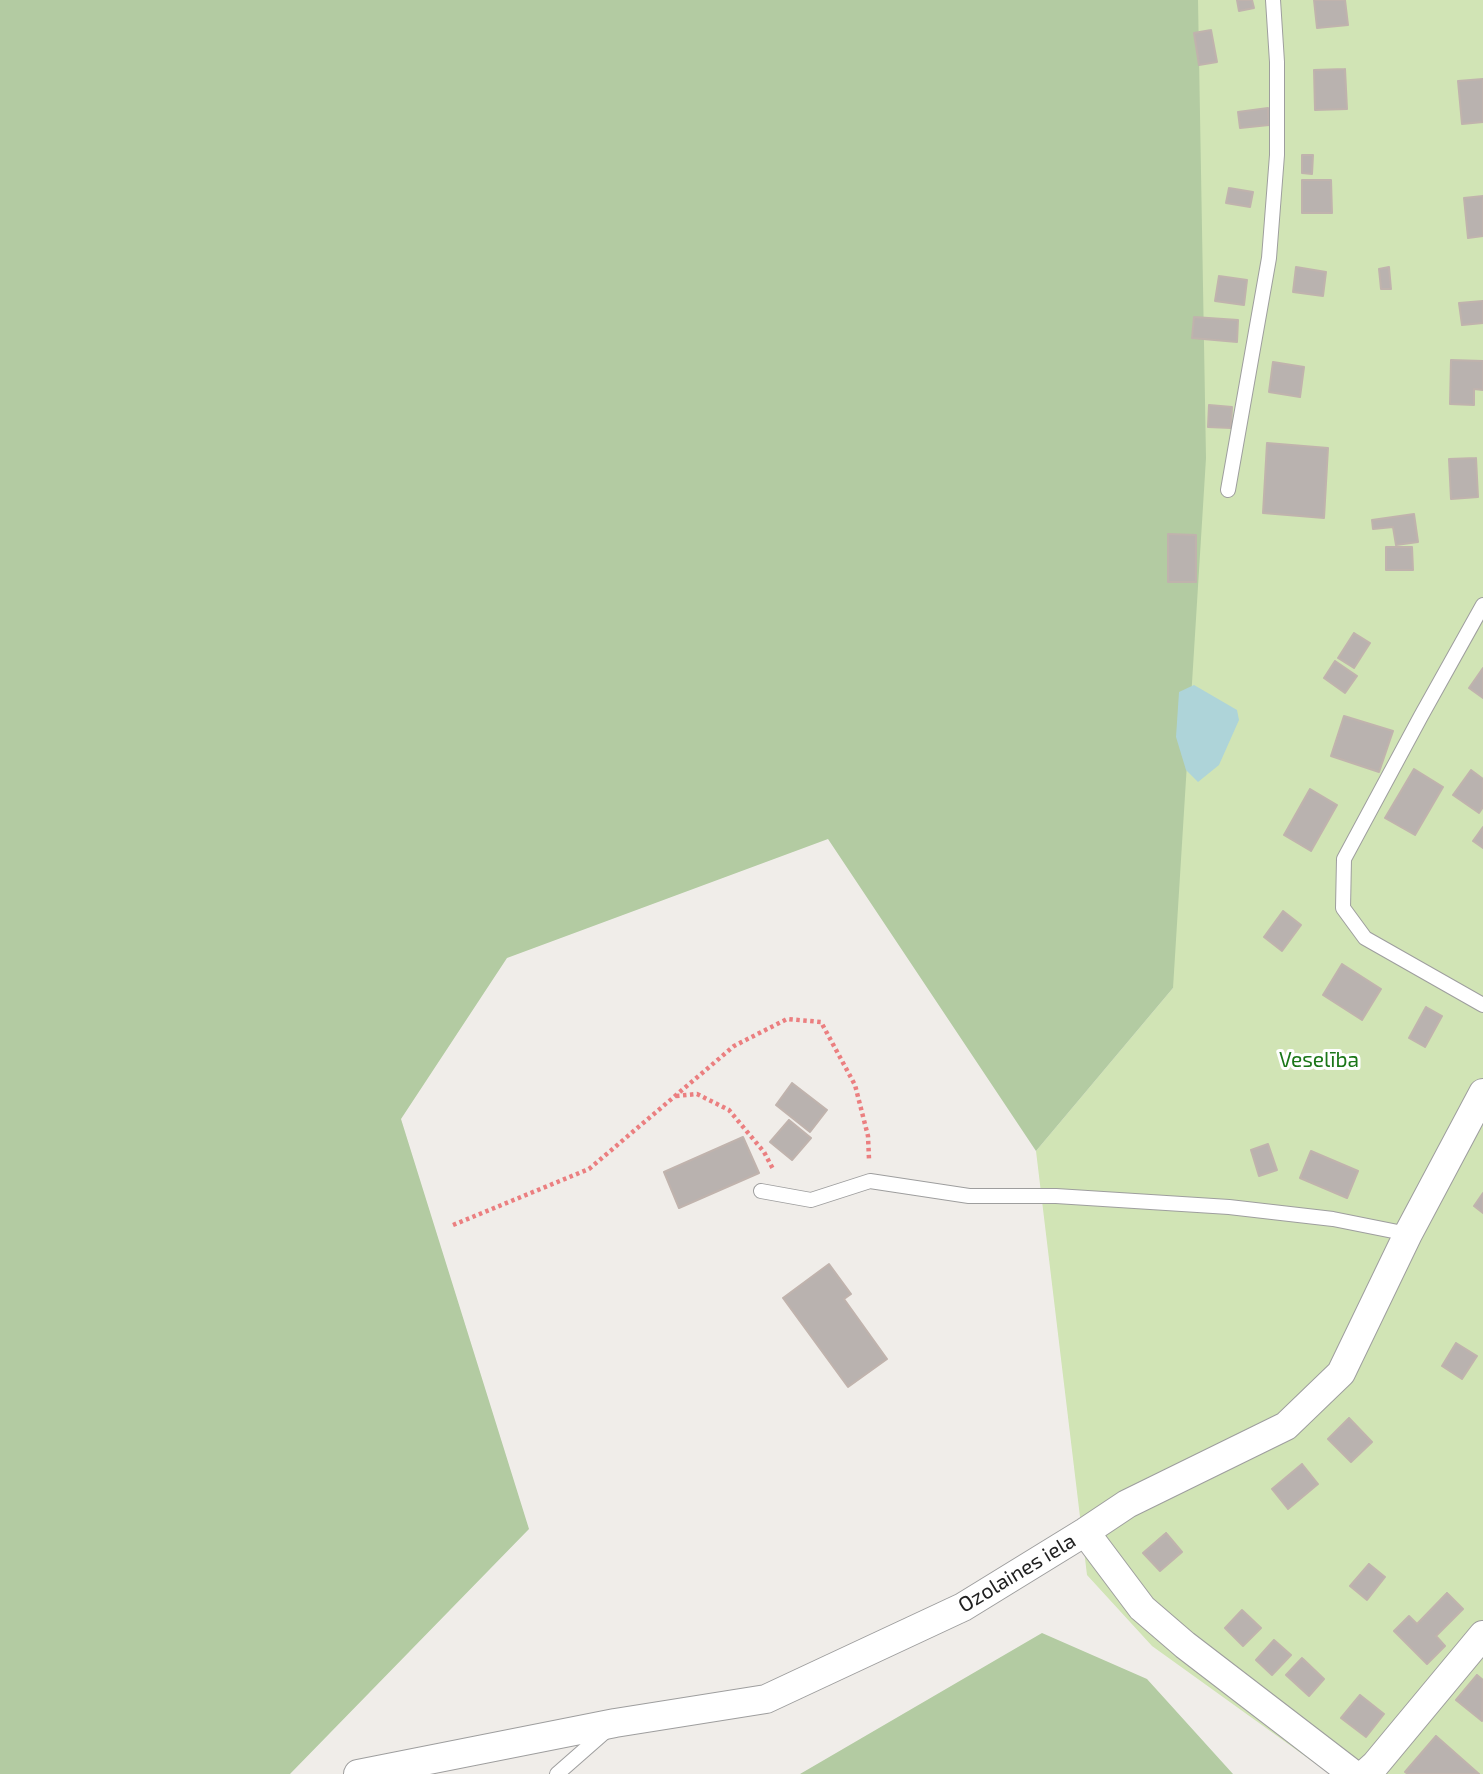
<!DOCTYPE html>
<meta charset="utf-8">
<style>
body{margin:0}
canvas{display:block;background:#f0ede9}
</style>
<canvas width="1483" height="1774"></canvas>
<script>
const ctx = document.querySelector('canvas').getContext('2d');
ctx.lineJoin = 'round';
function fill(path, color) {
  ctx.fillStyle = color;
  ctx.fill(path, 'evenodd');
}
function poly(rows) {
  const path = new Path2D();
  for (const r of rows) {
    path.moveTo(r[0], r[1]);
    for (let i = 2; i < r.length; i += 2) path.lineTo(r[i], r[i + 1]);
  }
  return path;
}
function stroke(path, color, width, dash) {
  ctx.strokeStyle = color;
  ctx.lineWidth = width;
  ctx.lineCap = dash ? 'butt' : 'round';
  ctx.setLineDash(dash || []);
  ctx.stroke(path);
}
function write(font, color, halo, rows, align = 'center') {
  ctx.font = font + ' "Exo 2",sans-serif';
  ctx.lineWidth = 6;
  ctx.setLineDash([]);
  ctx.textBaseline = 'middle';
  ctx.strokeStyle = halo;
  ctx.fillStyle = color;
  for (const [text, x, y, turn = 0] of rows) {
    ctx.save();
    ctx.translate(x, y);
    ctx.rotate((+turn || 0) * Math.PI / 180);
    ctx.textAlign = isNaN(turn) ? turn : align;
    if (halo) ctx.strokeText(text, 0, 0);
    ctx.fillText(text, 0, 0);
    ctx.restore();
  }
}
fill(poly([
 [1141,0,1483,0,1483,1774,1330,1774,1152,1646,1087,1575,1036,1151,1173,988]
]), '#d1e4b5');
fill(poly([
 [0,0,1198,0,1206,458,1173,988,1036,1151,828,839,507,958,401,1119,529,1529,290,1774,0,1774],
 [1042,1633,1147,1679,1233,1774,800,1774]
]), '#b3cba2');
fill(poly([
 [1194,685,1237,710,1239,720,1219,765,1198,782,1186,770,1176,737,1179,692]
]), '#aed4d9');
const building = poly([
 [1237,0,1252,0,1254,8,1239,11,1237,0],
 [1314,0,1345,0,1348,25,1317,28,1314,0],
 [1211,30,1217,62,1199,65,1194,33,1211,30],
 [1345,69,1347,109,1315,110,1314,70,1345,69],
 [1483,79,1483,122,1462,124,1458,81,1483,79],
 [1268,108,1269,125,1240,128,1238,112,1268,108],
 [1302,155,1313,155,1312,174,1302,173,1302,155],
 [1302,180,1331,180,1332,213,1302,213,1302,180],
 [1229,188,1253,192,1250,207,1226,203,1229,188],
 [1483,196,1483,236,1468,238,1464,198,1483,196],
 [1296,267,1326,272,1323,296,1293,292,1296,267],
 [1389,267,1391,289,1381,289,1379,269,1389,267],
 [1219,276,1247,280,1244,305,1215,301,1219,276],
 [1483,301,1483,323,1462,325,1459,303,1483,301],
 [1194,317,1238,320,1237,342,1192,338,1194,317],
 [1451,360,1483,361,1483,390,1474,389,1474,405,1450,404,1451,360],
 [1273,362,1304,367,1300,397,1269,392,1273,362],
 [1209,405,1232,407,1231,428,1208,427,1209,405],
 [1267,443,1328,448,1324,518,1263,513,1267,443],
 [1476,458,1478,497,1451,499,1449,459,1476,458],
 [1414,514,1418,542,1396,545,1393,527,1373,529,1372,520,1414,514],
 [1168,534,1196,535,1196,582,1168,582,1168,534],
 [1386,547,1412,547,1413,570,1386,570,1386,547],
 [1354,633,1370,643,1354,668,1338,658,1354,633],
 [1335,661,1357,676,1345,693,1324,678,1335,661],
 [1483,668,1483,698,1469,688,1483,668],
 [1344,716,1393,731,1379,772,1331,756,1344,716],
 [1414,769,1443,787,1415,835,1385,818,1414,769],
 [1471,770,1483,779,1483,807,1479,813,1453,795,1471,770],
 [1310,789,1337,805,1311,851,1284,835,1310,789],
 [1483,827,1483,848,1473,841,1483,827],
 [1283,911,1301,925,1282,951,1264,937,1283,911],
 [1342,964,1381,989,1362,1020,1323,995,1342,964],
 [1426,1007,1442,1016,1425,1047,1409,1038,1426,1007],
 [792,1083,827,1110,810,1132,776,1105,792,1083],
 [789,1120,811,1138,792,1160,770,1142,789,1120],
 [743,1137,759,1173,679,1208,664,1172,743,1137],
 [1268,1144,1277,1170,1259,1176,1251,1150,1268,1144],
 [1311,1151,1358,1171,1347,1198,1300,1178,1311,1151],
 [1483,1193,1483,1213,1474,1206,1483,1193],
 [829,1264,851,1294,844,1299,887,1359,848,1387,783,1298,829,1264],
 [1456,1343,1477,1356,1462,1379,1442,1366,1456,1343],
 [1349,1418,1372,1442,1351,1462,1328,1439,1349,1418],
 [1302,1464,1318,1484,1288,1509,1272,1489,1302,1464],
 [1166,1533,1182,1552,1160,1571,1143,1553,1166,1533],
 [1369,1564,1385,1577,1367,1600,1350,1586,1369,1564],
 [1447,1593,1463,1609,1436,1636,1445,1646,1427,1664,1394,1631,1409,1616,1417,1624,1447,1593],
 [1242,1610,1261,1628,1243,1646,1225,1628,1242,1610],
 [1274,1640,1291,1655,1272,1675,1256,1660,1274,1640],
 [1302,1658,1324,1679,1309,1696,1286,1675,1302,1658],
 [1477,1675,1483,1680,1482,1721,1456,1700,1477,1675],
 [1360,1695,1384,1714,1366,1737,1341,1718,1360,1695],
 [1436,1736,1479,1774,1408,1774,1405,1772,1436,1736]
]);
fill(building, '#b9b2af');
stroke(building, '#c0b3ad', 2);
const service = poly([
 [1228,490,1269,258,1277,155,1277,62,1273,0],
 [1483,605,1421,716,1344,859,1343,908,1365,938,1483,1005],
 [761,1191,811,1200,870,1181,969,1196,1056,1196,1229,1207,1333,1219,1408,1234],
 [557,1774,606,1731]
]);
const minor = poly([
 [1085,1532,1142,1608,1185,1645,1353,1774],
 [358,1774,615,1723,766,1699,963,1607,1085,1532,1127,1504,1286,1426,1341,1373,1408,1234,1483,1093],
 [1365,1774,1375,1765,1483,1635]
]);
stroke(service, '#9e9e9e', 16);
stroke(minor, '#9e9e9e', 30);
stroke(poly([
 [676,1096,697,1094,729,1110,764,1152,773,1169],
 [453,1225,589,1169,734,1046,787,1019,821,1022,855,1085,868,1136,869,1159]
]), '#eb7f80', 4.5, [3.5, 3.5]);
stroke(service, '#fff', 14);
stroke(minor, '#fff', 28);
write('21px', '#1b7618', '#fff', [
 ["Veselība",1319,1060]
]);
write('21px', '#212121', '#fff', [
 ["Ozolaines iela",1017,1573,-31]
]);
</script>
